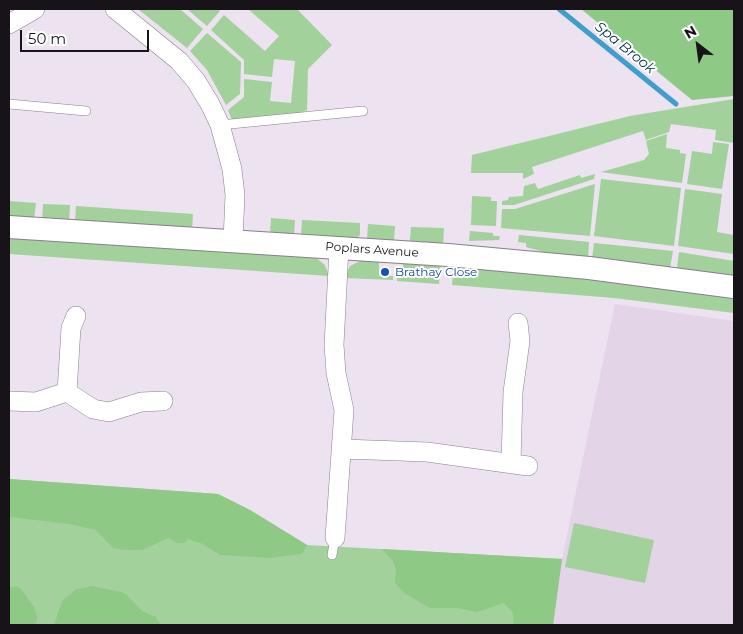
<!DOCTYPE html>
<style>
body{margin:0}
#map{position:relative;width:743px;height:634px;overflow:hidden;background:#ece2f0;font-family:Montserrat,sans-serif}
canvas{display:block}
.frame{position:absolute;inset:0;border:10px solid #171318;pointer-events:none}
.north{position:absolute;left:673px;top:20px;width:50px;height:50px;-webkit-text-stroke:4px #fff;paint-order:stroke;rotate:330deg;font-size:14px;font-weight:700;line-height:20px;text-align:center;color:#171318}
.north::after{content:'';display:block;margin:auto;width:18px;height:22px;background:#171318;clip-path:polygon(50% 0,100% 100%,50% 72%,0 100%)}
.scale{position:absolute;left:20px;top:30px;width:129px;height:22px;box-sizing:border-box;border:2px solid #171318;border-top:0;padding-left:6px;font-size:15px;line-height:18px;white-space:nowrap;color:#171318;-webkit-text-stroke:4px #fff;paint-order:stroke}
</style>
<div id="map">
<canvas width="743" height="634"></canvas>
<div class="frame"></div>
<div class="north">N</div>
<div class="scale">50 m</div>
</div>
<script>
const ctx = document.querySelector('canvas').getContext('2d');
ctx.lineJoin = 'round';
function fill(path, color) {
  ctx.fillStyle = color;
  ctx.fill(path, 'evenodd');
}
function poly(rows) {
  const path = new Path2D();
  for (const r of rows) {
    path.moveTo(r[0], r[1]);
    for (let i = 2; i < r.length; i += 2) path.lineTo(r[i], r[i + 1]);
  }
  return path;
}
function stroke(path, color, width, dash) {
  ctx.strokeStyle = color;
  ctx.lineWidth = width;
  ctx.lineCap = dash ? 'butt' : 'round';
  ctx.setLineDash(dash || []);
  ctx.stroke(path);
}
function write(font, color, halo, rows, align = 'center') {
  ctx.font = font + ' Montserrat,sans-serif';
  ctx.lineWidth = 4;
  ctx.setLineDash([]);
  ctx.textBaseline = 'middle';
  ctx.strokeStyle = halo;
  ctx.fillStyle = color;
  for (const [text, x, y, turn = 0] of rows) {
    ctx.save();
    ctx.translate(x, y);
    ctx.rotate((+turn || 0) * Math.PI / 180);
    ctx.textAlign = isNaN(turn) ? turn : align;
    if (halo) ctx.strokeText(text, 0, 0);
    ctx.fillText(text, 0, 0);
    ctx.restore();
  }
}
fill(poly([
 [615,304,734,321,734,625,553,625,562,559]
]), '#e3d4e8');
fill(poly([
 [138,9,180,9,203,29,187,48],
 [187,9,217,9,220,11,207,26],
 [248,9,297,9,332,45,308,69,307,110,297,115,232,120,228,110,244,97,244,79,272,82,270,101,291,103,295,61,274,59,272,77,244,74,244,60,211,30,224,15,265,51,279,36],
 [207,33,241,62,240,94,226,105,207,70,190,51],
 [734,99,734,143,715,140,716,130,671,124,669,132,646,140,643,131,532,167,534,174,523,179,523,173,471,173,472,155,630,116],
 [667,134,666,148,680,150,680,153,686,154,682,183,601,172,644,160,649,154,646,141],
 [713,142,729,144,722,189,687,184,692,151,712,154],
 [595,174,594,179,514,205,502,205,502,201,508,200,509,197,523,196,524,186,535,183,538,189,580,175,581,178],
 [601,179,681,188,674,246,594,236],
 [595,184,590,236,501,228,502,209,515,209],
 [685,189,722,194,717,232,734,235,734,254,678,246],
 [472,196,491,197,491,201,497,201,496,226,471,225],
 [9,201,36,203,34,220,9,218],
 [43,204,70,205,69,222,42,221],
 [76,206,193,214,192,231,75,223],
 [271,218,295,220,294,237,270,235],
 [302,220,360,223,360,235,356,239,301,236],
 [368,224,395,226,394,242,367,240],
 [411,227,444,228,443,245,413,244,410,240],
 [470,231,493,233,493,236,500,236,499,240,469,241],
 [519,235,589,242,588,259,561,257,526,247,526,243,518,242],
 [9,236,315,257,325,265,329,276,9,254],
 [594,243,673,251,670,268,592,259],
 [679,252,734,261,734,277,677,268],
 [362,260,379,260,379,276,393,276,393,280,344,278,350,266],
 [403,261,441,262,439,284,397,281,398,266,403,266],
 [454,263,734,296,734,313,614,298,452,285],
 [9,479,218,494,250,510,307,545,562,559,553,625,9,625],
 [574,523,654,540,645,583,565,567]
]), '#a2d19c');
fill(poly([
 [581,9,734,9,734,96,692,100],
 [9,479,218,494,250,510,307,545,302,554,269,558,220,555,203,544,188,539,184,543,177,543,168,538,142,550,124,550,113,548,96,530,70,524,9,517],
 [382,549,562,559,553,625,514,625,513,613,504,603,477,612,457,608,430,608,404,593,395,583,396,569,393,561],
 [16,586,21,589,34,607,37,617,36,625,9,625,9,588],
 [91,586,121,592,127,595,142,611,156,617,161,625,54,625,62,601,75,590]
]), '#8ec986');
stroke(poly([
 [559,9,676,104]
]), '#3f9ecb', 5);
const service = poly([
 [9,104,86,111],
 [220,125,363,111],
 [332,555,335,538]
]);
const minor = poly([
 [115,9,179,61,196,81,210,104,220,125,232,169,235,195,233,241],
 [9,24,35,9],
 [67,392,71,328,76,316],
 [9,401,36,402,67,392,93,409,109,412,141,402,163,401],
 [343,449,427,452,528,466],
 [511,463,513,392,520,341,518,323],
 [335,538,344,410,336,373,334,345,339,248]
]);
const tertiary = poly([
 [9,227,448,255,589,268,734,287]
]);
stroke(service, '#887f8c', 10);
stroke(minor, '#887f8c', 20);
stroke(tertiary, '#887f8c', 24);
stroke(service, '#fff', 9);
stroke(minor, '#fff', 19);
stroke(tertiary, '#fff', 22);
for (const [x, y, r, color] of [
 [385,272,5,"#1a4fb4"]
]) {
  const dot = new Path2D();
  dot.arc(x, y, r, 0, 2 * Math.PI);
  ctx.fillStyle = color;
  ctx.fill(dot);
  stroke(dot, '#fff', 2);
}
write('12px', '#171318', '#fff', [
 ["Poplars Avenue",372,250,4]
]);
write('12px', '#164399', '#fff', [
 ["Brathay Close",395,272]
], 'left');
write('italic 14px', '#063144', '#fff', [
 ["Spa Brook",625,48,39]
]);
</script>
